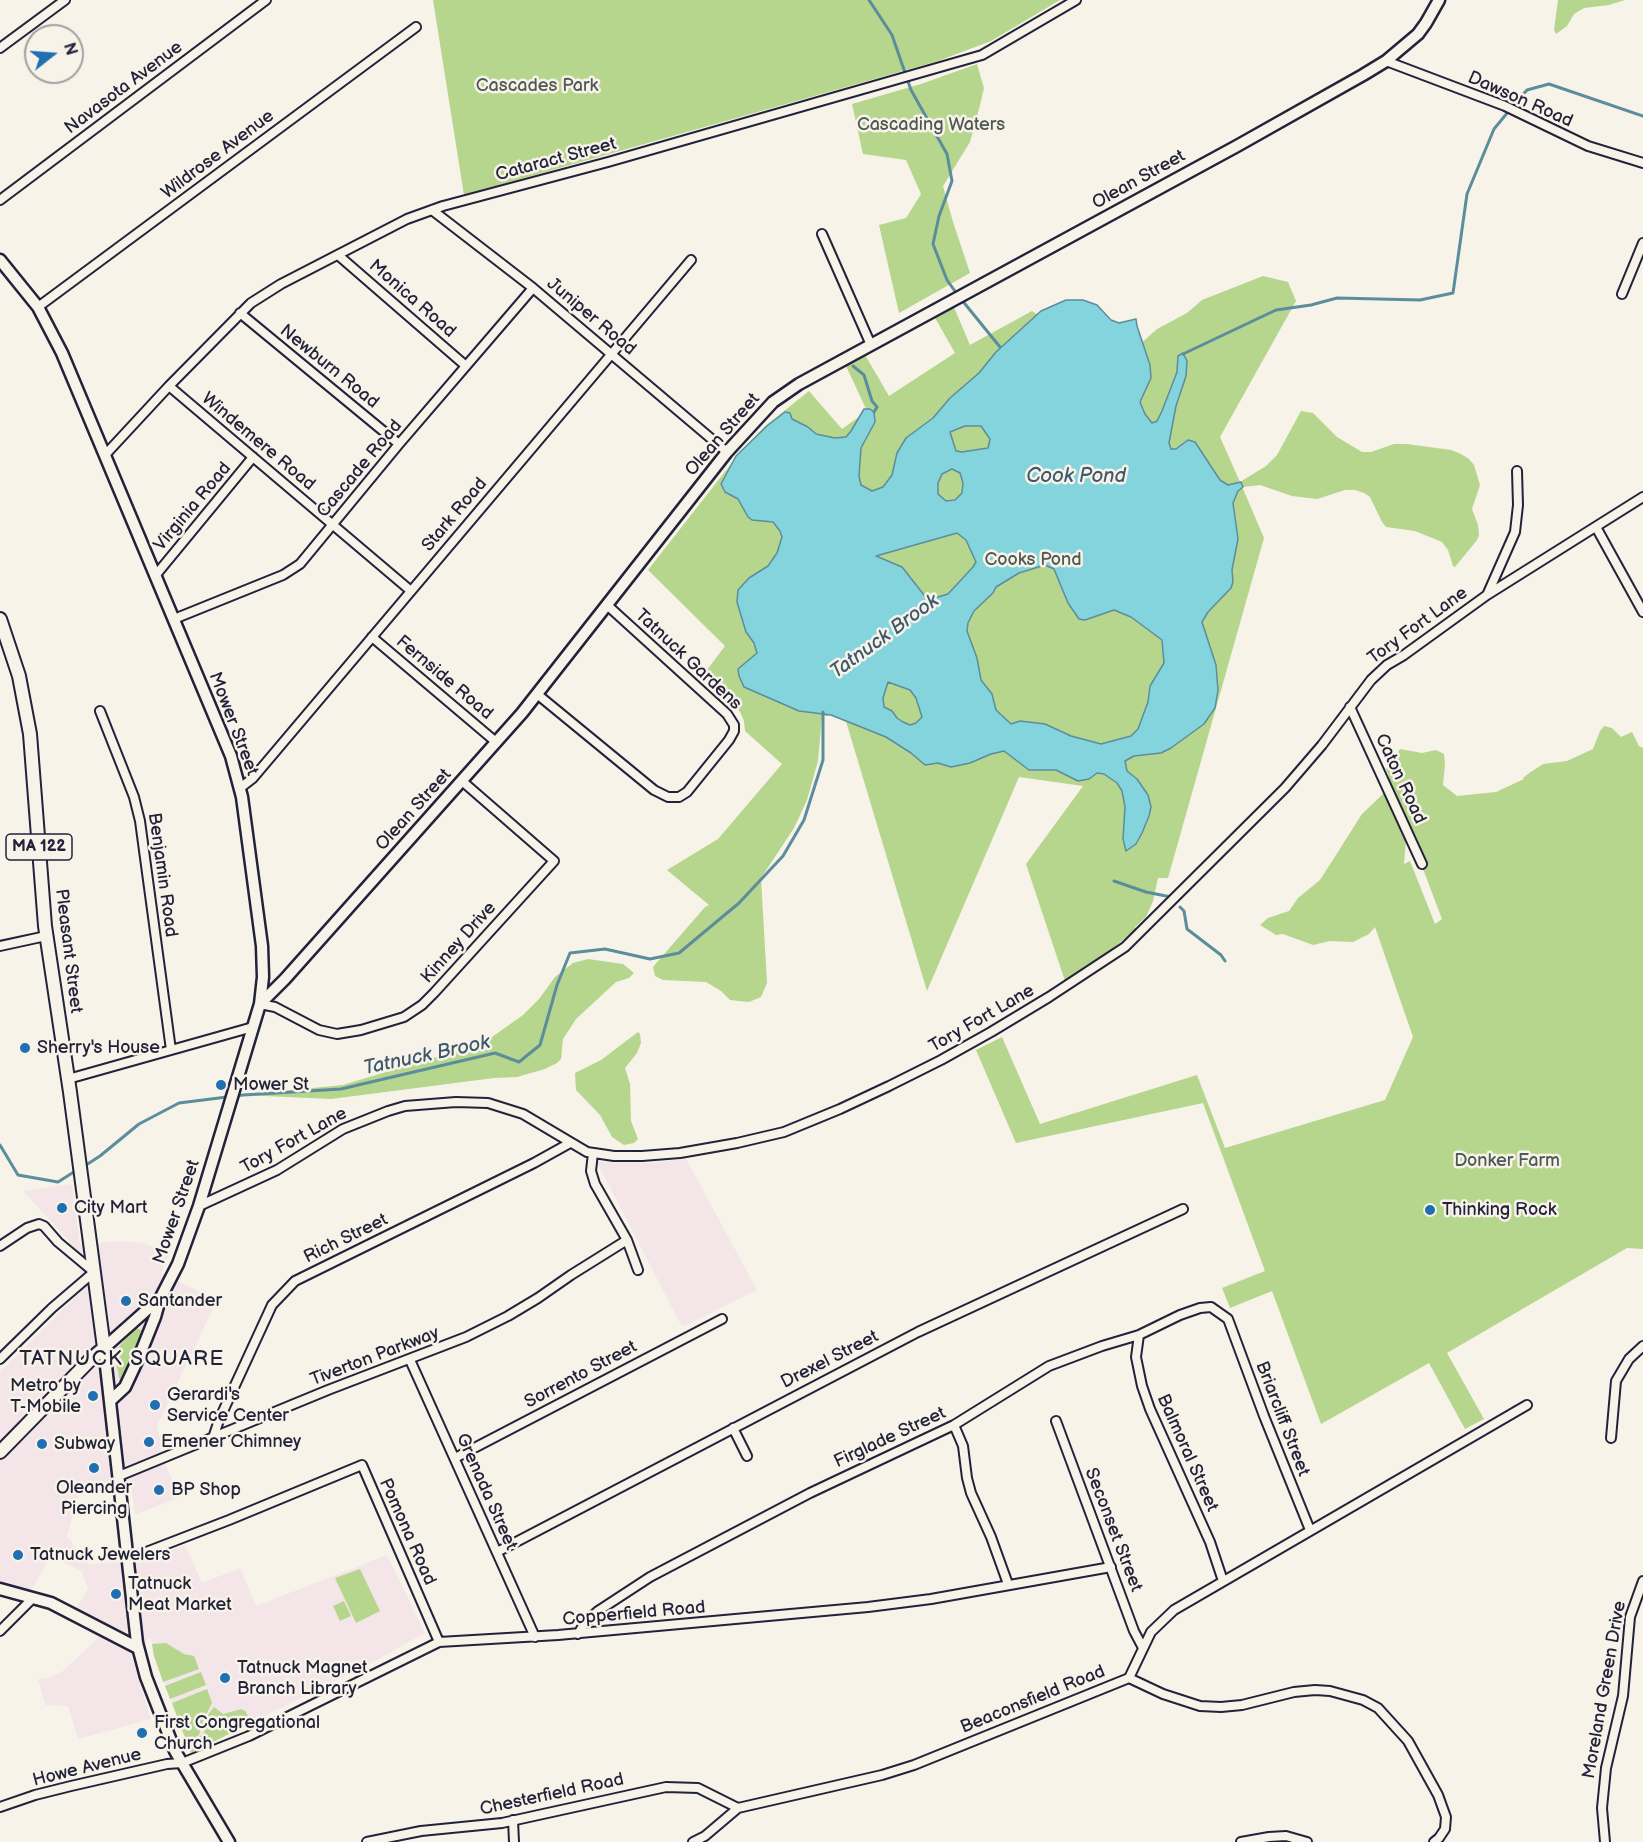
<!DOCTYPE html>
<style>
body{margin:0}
#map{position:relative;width:1643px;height:1842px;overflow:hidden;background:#f7f3e8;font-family:"Balsamiq Sans",sans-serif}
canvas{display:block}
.north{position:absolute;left:24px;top:24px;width:60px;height:60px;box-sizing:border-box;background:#f7f3e8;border:2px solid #a29fa3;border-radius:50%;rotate:73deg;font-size:16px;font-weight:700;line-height:24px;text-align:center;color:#22223b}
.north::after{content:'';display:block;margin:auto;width:21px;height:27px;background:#1f6fb2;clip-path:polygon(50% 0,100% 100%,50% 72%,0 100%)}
</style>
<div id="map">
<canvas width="1643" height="1842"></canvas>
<div class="north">N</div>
</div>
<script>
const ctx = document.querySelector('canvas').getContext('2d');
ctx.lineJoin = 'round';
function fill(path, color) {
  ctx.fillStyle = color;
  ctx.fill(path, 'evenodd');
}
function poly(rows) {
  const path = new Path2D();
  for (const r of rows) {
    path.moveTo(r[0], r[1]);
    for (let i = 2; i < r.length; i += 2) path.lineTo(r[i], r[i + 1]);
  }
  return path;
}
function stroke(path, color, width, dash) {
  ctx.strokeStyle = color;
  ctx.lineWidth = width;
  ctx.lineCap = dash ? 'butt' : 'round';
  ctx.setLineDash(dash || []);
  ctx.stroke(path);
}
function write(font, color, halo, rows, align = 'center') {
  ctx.font = font + ' "Balsamiq Sans",sans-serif';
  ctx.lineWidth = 5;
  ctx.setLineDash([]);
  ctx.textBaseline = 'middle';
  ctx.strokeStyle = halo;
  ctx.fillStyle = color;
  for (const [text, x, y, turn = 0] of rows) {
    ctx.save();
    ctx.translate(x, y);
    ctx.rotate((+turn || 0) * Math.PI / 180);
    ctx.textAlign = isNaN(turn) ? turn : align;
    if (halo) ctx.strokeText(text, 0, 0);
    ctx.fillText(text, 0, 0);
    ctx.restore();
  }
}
fill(poly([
 [686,1159,757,1290,682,1327,597,1162,649,1163],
 [72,1184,80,1245,118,1241,143,1243,170,1252,161,1273,217,1300,157,1426,167,1468,180,1497,135,1515,131,1483,79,1491,67,1537,90,1565,111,1562,139,1563,185,1545,202,1583,240,1568,256,1606,387,1555,425,1633,375,1661,191,1753,154,1656,151,1637,131,1654,151,1719,78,1739,68,1706,45,1705,38,1679,48,1678,63,1671,99,1637,97,1620,76,1609,88,1589,81,1571,51,1556,30,1592,0,1583,0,1372,83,1289,78,1251,23,1191]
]), '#f4e5e9');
fill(poly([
 [433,0,1060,0,991,41,938,61,464,195],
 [1558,0,1625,0,1609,5,1584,8,1574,14,1567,26,1556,34,1554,30],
 [977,64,984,88,980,105,970,142,943,186,953,222,970,273,899,313,879,225,906,218,921,194,906,160,863,154,852,104,921,84],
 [1263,276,1288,282,1296,301,1220,437,1240,482,1266,466,1277,455,1301,411,1313,413,1337,437,1362,452,1371,452,1394,444,1407,444,1451,450,1461,454,1469,459,1474,465,1480,485,1472,509,1478,525,1479,535,1477,540,1455,567,1453,566,1448,550,1442,542,1415,531,1386,527,1382,522,1370,497,1364,493,1355,490,1345,490,1317,499,1292,496,1260,485,1243,487,1241,484,1264,538,1168,878,1158,878,1153,901,1146,917,1135,927,1136,929,1112,949,1065,981,1026,864,1083,786,1019,777,927,991,845,718,831,714,828,716,822,716,818,761,807,800,794,828,761,878,767,983,761,997,749,1002,730,1000,721,991,706,982,663,980,655,976,653,967,705,907,709,905,667,870,718,839,782,764,745,731,744,721,740,712,704,674,725,646,648,570,738,455,764,427,809,391,842,429,867,411,846,366,865,355,889,396,955,353,934,316,953,305,970,345,1032,311,1077,339,1138,346,1157,329,1187,313,1202,300],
 [1604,726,1612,728,1621,737,1632,732,1639,746,1643,748,1643,1249,1627,1248,1447,1353,1484,1419,1465,1429,1429,1363,1321,1424,1272,1291,1230,1308,1222,1288,1265,1271,1203,1103,1016,1143,976,1050,1002,1037,1040,1124,1197,1075,1225,1148,1385,1100,1413,1037,1375,927,1369,934,1353,942,1330,941,1313,945,1283,934,1276,935,1260,925,1268,918,1289,911,1298,898,1320,880,1362,814,1384,793,1389,776,1386,769,1400,749,1422,753,1436,750,1444,754,1445,765,1443,785,1457,796,1496,792,1524,779,1523,778,1528,774,1543,764,1567,761,1593,749,1600,731],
 [1407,827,1442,919,1435,924,1410,861,1404,864],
 [588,959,623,964,634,973,629,978,616,982,576,1019,563,1039,561,1059,557,1063,545,1069,517,1077,494,1078,331,1099,243,1095,343,1085,485,1042,523,1015,539,999,555,977,573,963],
 [638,1032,640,1034,641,1043,637,1053,625,1068,630,1084,631,1121,638,1139,634,1143,624,1145,612,1137,600,1115,576,1090,575,1073,601,1060],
 [136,1328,144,1331,126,1375,120,1382,114,1352],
 [360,1569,380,1611,356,1623,335,1578],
 [344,1601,351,1616,340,1621,333,1606],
 [166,1643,184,1654,194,1656,199,1669,163,1682,154,1656,152,1644],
 [201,1672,206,1685,170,1699,165,1686],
 [207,1689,212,1703,206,1715,199,1735,187,1743,172,1703],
 [214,1707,223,1714,242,1709,243,1711,245,1710,251,1723,191,1753,188,1746,204,1733,208,1715]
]), '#b6d58d');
const water = poly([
 [1066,300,1083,300,1097,305,1111,320,1119,323,1136,319,1137,326,1150,365,1151,378,1140,402,1145,414,1152,423,1157,421,1162,411,1177,372,1178,356,1183,353,1187,361,1186,376,1176,406,1169,443,1171,449,1176,449,1188,440,1195,442,1220,480,1228,485,1241,482,1243,487,1238,491,1233,503,1238,539,1232,570,1233,582,1231,588,1208,612,1202,622,1216,665,1218,690,1215,708,1204,724,1171,748,1161,753,1134,756,1125,761,1127,771,1137,779,1148,795,1151,807,1149,816,1142,833,1136,844,1126,851,1123,839,1125,807,1122,791,1117,783,1104,774,1097,773,1089,779,1078,781,1056,770,1029,770,1004,751,991,754,970,763,951,767,938,763,925,765,911,753,886,737,831,715,799,711,744,687,739,676,738,669,757,653,754,643,746,632,737,602,738,590,749,578,768,566,777,553,782,537,780,531,773,522,752,520,748,517,738,499,725,492,721,484,736,456,768,425,785,412,790,413,792,419,808,427,816,434,835,438,846,437,851,431,864,409,870,409,874,412,875,422,861,448,859,476,861,485,872,491,883,487,892,475,897,453,906,438,933,418,950,398,979,373,996,352,1041,311,1066,300],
 [965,426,981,426,990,439,988,448,962,452,956,451,950,432,965,426],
 [952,469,960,473,963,483,962,493,955,500,946,501,938,494,938,483,942,474,952,469],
 [957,533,966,540,976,562,973,567,948,594,928,600,902,567,876,556,957,533],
 [1045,565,1054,569,1068,603,1079,619,1085,620,1114,610,1131,617,1162,640,1164,663,1150,686,1148,702,1138,729,1131,736,1101,744,1071,736,1045,724,1020,721,1011,724,996,710,992,694,981,680,977,658,967,631,968,623,974,611,993,593,996,587,1019,573,1045,565],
 [888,682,910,690,916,698,922,717,916,723,910,725,903,722,897,718,892,711,884,707,883,698,888,682]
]);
fill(water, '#83d4dd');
stroke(water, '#5c8d9c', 1.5);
stroke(poly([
 [869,0,892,35,911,90,947,154,952,181,939,216,933,244,947,280,957,294],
 [1519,99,1527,90,1549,84,1643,116],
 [961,299,1000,347],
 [1183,354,1276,310,1311,305,1337,298,1420,300,1453,293,1467,194,1494,129,1508,112],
 [853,366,864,375,872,401,877,407,874,412],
 [1114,881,1146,892,1171,897],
 [1180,907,1184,911,1187,929,1221,955,1225,961],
 [0,1145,18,1175,58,1182,77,1170],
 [83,1167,100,1156,139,1124,179,1103,243,1095,341,1089,495,1053,519,1062,540,1045,557,985,570,953,605,949,650,959,679,953,739,903,783,856,804,820,823,760,823,712]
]), '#5c8d9c', 3);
const street = poly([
 [0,48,65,0],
 [1386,61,1505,106,1588,146,1643,163],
 [0,200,266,0],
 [432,210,533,288,727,452],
 [822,234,871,345],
 [338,255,466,366],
 [1622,294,1643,243],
 [38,307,416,27],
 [240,313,399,444],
 [169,386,411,591],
 [105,455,169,386,251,303,281,284,407,219,443,206,608,162,982,55,1076,0],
 [1596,527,1643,612],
 [155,576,253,457],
 [1488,593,1515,532,1518,505,1517,471],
 [174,619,283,575,300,564,399,444,533,288],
 [372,637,496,742],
 [537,694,654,790,668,797,679,797,687,792,729,740,734,731,734,725,727,714,607,605],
 [1350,707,1422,864],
 [100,711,134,797,140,821,171,1050],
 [240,788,253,778,691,260],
 [0,946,46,936],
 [260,1004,275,1007,319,1030,337,1034,361,1030,404,1017,422,1005,434,993,554,861,462,781],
 [68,1079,253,1027],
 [593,1153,591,1171,595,1184,627,1240,638,1270],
 [199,1206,277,1170,343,1129,388,1111,405,1106,456,1102,488,1103,523,1114,587,1152,614,1156,642,1156,680,1153,737,1143,784,1132,840,1109,889,1086,941,1060,991,1032,1049,997,1125,947,1285,788,1322,745,1371,680,1387,665,1404,655,1487,595,1643,497],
 [0,1246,27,1228,39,1224,44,1226,58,1242,94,1272,52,1308,0,1359],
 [1139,1335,1136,1357,1142,1386,1150,1409,1210,1542,1223,1581],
 [410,1360,535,1637],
 [1056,1421,1134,1631,1143,1648],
 [954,1425,963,1446,967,1478,971,1493,991,1537,1008,1584],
 [733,1428,747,1456],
 [213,1438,219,1420,272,1305,295,1281,534,1163,570,1143],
 [1611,1438,1616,1381,1629,1359,1643,1346],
 [455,1458,722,1319],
 [119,1476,328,1390,466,1337,508,1316,538,1298,571,1275,627,1240],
 [497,1552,918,1332,1183,1209],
 [128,1559,229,1520,362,1465,439,1642],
 [0,1631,33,1598],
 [578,1634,584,1624,598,1611,650,1577,810,1493,954,1425,1049,1366,1102,1346,1139,1335,1180,1315,1200,1308,1211,1307,1228,1319,1264,1416,1310,1530],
 [1129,1678,1163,1694,1200,1706,1221,1707,1242,1705,1294,1692,1315,1690,1330,1691,1363,1700,1378,1708,1408,1741,1438,1795,1446,1817,1445,1829,1439,1838,1434,1842],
 [0,1807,35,1795,71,1786,167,1764,182,1763,249,1736,439,1642,558,1635,868,1607,931,1599,1111,1567],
 [513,1820,514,1842],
 [367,1842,421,1831,502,1823,666,1787,698,1788,738,1808],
 [693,1842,705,1836,738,1808,882,1775,914,1765,1129,1678,1151,1632,1174,1610,1527,1405],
 [1241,1842,1269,1837,1286,1836,1307,1842],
 [1605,1842,1602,1808,1606,1768,1623,1696,1630,1617,1643,1581]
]);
const secondary = poly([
 [0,260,38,307,62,353,231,756,242,797,262,946,263,977,260,1004,199,1206,178,1264,160,1299,155,1317,139,1357,125,1387,111,1400],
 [260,1004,285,979,522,713,727,452,773,402,799,384,1237,146,1363,75,1386,61,1418,34,1426,23,1439,0],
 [159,1299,104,1348,137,1643,146,1677,175,1751,229,1842],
 [0,1589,51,1603,138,1648]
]);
const primary = poly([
 [0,619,19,676,30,734,45,926,70,1092,104,1348,92,1358,0,1452]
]);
stroke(street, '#22223b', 12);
stroke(secondary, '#22223b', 15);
stroke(primary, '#22223b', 16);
stroke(street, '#f7f3e8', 8);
stroke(secondary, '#f7f3e8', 10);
stroke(primary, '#f7f3e8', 12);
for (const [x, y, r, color] of [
 [25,1048,6,"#1f6fb2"],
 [221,1085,6,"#1f6fb2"],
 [62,1208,6,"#1f6fb2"],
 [1430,1210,6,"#1f6fb2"],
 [126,1301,6,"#1f6fb2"],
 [93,1396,6,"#1f6fb2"],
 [155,1405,6,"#1f6fb2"],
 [149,1442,6,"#1f6fb2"],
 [42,1444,6,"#1f6fb2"],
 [94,1468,6,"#1f6fb2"],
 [159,1490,6,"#1f6fb2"],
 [18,1555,6,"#1f6fb2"],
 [116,1594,6,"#1f6fb2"],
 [225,1678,6,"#1f6fb2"],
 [142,1733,6,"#1f6fb2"]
]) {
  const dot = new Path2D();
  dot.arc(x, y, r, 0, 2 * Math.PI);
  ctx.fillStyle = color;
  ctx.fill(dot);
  stroke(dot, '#f7f3e8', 2);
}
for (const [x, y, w] of [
 [39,847,66]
]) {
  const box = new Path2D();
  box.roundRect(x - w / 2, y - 13, w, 26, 4.5);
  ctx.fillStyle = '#f7f3e8';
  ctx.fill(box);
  stroke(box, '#22223b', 1.5);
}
write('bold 16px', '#22223b', null, [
 ["MA 122",39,847]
]);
write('18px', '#4e5854', '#f7f3e8', [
 ["Cascades Park",537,86],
 ["Cascading Waters",931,125],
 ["Cooks Pond",1033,560],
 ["Donker Farm",1507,1161]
]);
write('18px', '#22223b', '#f7f3e8', [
 ["Navasota Avenue",124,88,-37],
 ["Dawson Road",1520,100,24],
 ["Wildrose Avenue",218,155,-37],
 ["Cataract Street",556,160,-15],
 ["Olean Street",1139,180,-29],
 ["Monica Road",412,299,41],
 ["Juniper Road",591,317,40],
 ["Newburn Road",329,367,39],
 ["Olean Street",723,435,-49],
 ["Windemere Road",258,442,40],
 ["Cascade Road",360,469,-50],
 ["Virginia Road",193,507,-50],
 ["Stark Road",455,515,-50],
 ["Tory Fort Lane",1418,626,-36],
 ["Tatnuck Gardens",688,660,43],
 ["Fernside Road",444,678,40],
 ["Mower Street",233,724,69],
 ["Caton Road",1400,779,65],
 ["Olean Street",414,810,-48],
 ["Benjamin Road",162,875,82],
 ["Kinney Drive",459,943,-48],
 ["Pleasant Street",68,951,83],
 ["Tory Fort Lane",982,1019,-30],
 ["Tory Fort Lane",294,1141,-29],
 ["Mower Street",177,1212,-71],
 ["Rich Street",346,1239,-26],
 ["Tiverton Parkway",375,1357,-21],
 ["Drexel Street",830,1360,-27],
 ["Sorrento Street",581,1375,-28],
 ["Briarcliff Street",1282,1419,69],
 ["Firglade Street",890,1438,-25],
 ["Balmoral Street",1187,1453,66],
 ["Grenada Street",486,1492,66],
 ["Seconset Street",1113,1530,69],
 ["Pomona Road",407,1532,66],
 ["Copperfield Road",634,1614,-5],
 ["Moreland Green Drive",1605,1690,-80],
 ["Beaconsfield Road",1033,1700,-22],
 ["Howe Avenue",87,1768,-14],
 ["Chesterfield Road",552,1795,-12]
]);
write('18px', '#22223b', '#f7f3e8', [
 ["Sherry's House",37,1048],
 ["Mower St",233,1085],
 ["City Mart",74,1208],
 ["Thinking Rock",1442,1210],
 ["Santander",138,1301],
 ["Metro by",81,1386,"right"],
 ["T-Mobile",81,1407,"right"],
 ["Gerardi's",167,1395],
 ["Service Center",167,1416],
 ["Emener Chimney",161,1442],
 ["Subway",54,1444],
 ["Oleander",94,1488,"center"],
 ["Piercing",94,1509,"center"],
 ["BP Shop",171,1490],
 ["Tatnuck Jewelers",30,1555],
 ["Tatnuck",128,1584],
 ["Meat Market",128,1605],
 ["Tatnuck Magnet",237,1668],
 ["Branch Library",237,1689],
 ["First Congregational",154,1723],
 ["Church",154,1744]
], 'left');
write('italic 20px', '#3f576c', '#f7f3e8', [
 ["Cook Pond",1076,477],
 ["Tatnuck Brook",885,637,-36],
 ["Tatnuck Brook",427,1056,-12]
]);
ctx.letterSpacing = '1.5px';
write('21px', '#22223b', '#f7f3e8', [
 ["TATNUCK SQUARE",122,1360]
]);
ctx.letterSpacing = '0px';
</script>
